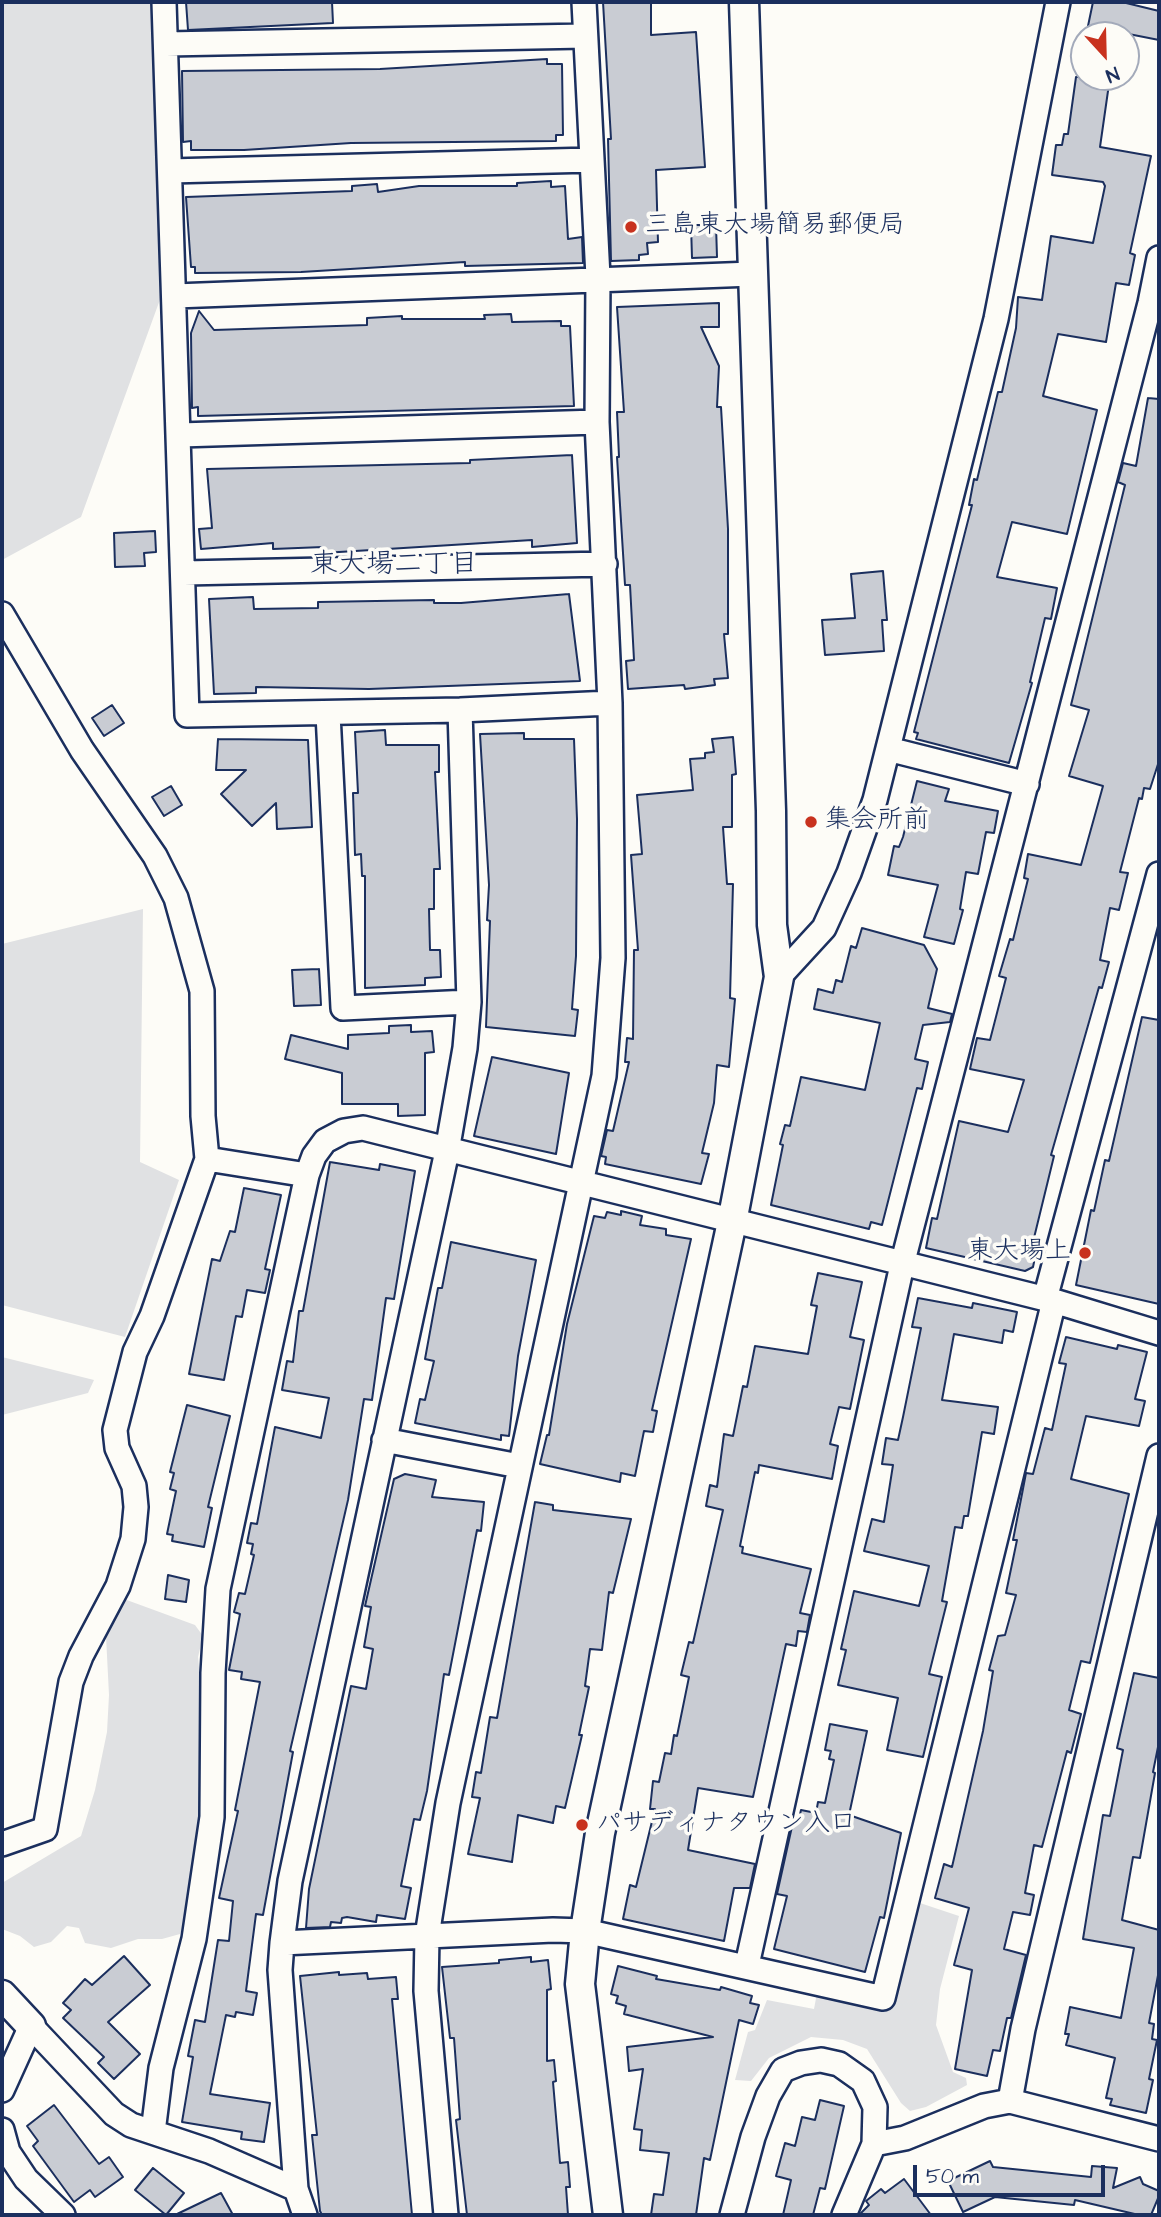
<!DOCTYPE html>
<meta charset="utf-8">
<style>
body{margin:0}
#map{position:relative;width:1161px;height:2217px;overflow:hidden;background:#fdfcf7;font-family:"Architects Daughter",sans-serif}
canvas{display:block}
.frame{position:absolute;inset:0;border:4px solid #1b2f5e;pointer-events:none}
.north{position:absolute;left:1070px;top:21px;width:70px;height:70px;box-sizing:border-box;background:#fdfcf7;border:2px solid #a3aaba;border-radius:50%;rotate:158deg;font-size:19px;font-weight:700;line-height:28px;text-align:center;color:#1b2f5e}
.north::after{content:'';display:block;margin:auto;width:24px;height:32px;background:#c8321e;clip-path:polygon(50% 0,100% 100%,50% 72%,0 100%)}
.scale{position:absolute;left:913px;top:2165px;width:192px;height:32px;box-sizing:border-box;border:4px solid #1b2f5e;border-top:0;padding-left:9px;font-size:21px;line-height:24px;white-space:nowrap;color:#1b2f5e;-webkit-text-stroke:5px #fdfcf7;paint-order:stroke}
</style>
<div id="map">
<canvas width="1161" height="2217"></canvas>
<div class="frame"></div>
<div class="north">N</div>
<div class="scale">50 m</div>
</div>
<script>
const ctx = document.querySelector('canvas').getContext('2d');
ctx.lineJoin = 'round';
function fill(path, color) {
  ctx.fillStyle = color;
  ctx.fill(path, 'evenodd');
}
function poly(rows) {
  const path = new Path2D();
  for (const r of rows) {
    path.moveTo(r[0], r[1]);
    for (let i = 2; i < r.length; i += 2) path.lineTo(r[i], r[i + 1]);
  }
  return path;
}
function stroke(path, color, width, dash) {
  ctx.strokeStyle = color;
  ctx.lineWidth = width;
  ctx.lineCap = dash ? 'butt' : 'round';
  ctx.setLineDash(dash || []);
  ctx.stroke(path);
}
function write(font, color, halo, rows, align = 'center') {
  ctx.font = font + ' "Architects Daughter","Klee One",sans-serif';
  ctx.lineWidth = 7;
  ctx.setLineDash([]);
  ctx.textBaseline = 'middle';
  ctx.strokeStyle = halo;
  ctx.fillStyle = color;
  for (const [text, x, y, turn = 0] of rows) {
    ctx.save();
    ctx.translate(x, y);
    ctx.rotate((+turn || 0) * Math.PI / 180);
    ctx.textAlign = isNaN(turn) ? turn : align;
    if (halo) ctx.strokeText(text, 0, 0);
    ctx.fillText(text, 0, 0);
    ctx.restore();
  }
}
fill(poly([
 [2,2,155,2,166,283,81,517,2,560],
 [143,909,140,1162,179,1180,125,1337,2,1305,2,944],
 [2,1357,94,1380,88,1393,2,1415],
 [124,1599,195,1625,203,1636,198,1657,206,1743,206,1821,188,1915,180,1934,162,1939,138,1939,111,1948,85,1943,79,1928,67,1926,51,1942,34,1947,20,1936,2,1929,2,1883,81,1836,95,1790,107,1732,109,1695,106,1636],
 [911,1900,959,1916,940,1989,936,2025,953,2072,966,2078,967,2085,926,2107,910,2111,901,2103,867,2049,843,2040,811,2037,769,2058,751,2081,735,2080,748,2032,755,2030,767,2000,814,2009,817,1993,889,2006]
]), '#e0e1e3');
const building = poly([
 [186,2,332,2,333,23,188,30,186,2],
 [603,2,651,2,651,35,696,32,705,167,656,170,658,242,647,243,648,254,639,255,639,260,611,261,608,139,611,139,603,2],
 [1093,2,1122,2,1159,11,1159,40,1088,26,1093,2],
 [547,59,547,64,562,64,563,135,556,135,556,141,351,143,244,150,191,150,191,141,183,142,182,71,380,69,547,59],
 [1076,77,1110,77,1100,147,1151,156,1130,253,1135,255,1129,285,1116,283,1106,342,1058,334,1043,396,1097,410,1067,534,1012,522,997,577,1057,588,1051,619,1045,618,1030,682,1032,683,1009,763,916,739,918,733,914,732,972,505,969,505,974,479,977,480,998,392,1002,392,1016,328,1018,297,1042,300,1051,236,1093,243,1105,186,1103,182,1052,175,1056,145,1062,145,1064,134,1068,134,1076,77],
 [551,181,551,187,565,186,568,239,582,237,583,263,465,266,465,262,301,272,195,273,195,267,191,267,186,197,352,191,352,186,377,184,378,192,419,186,517,186,517,183,551,181],
 [691,225,716,225,717,257,692,258,691,225],
 [719,303,719,327,701,327,719,366,717,407,721,407,728,529,728,634,724,634,728,678,714,679,715,685,685,689,684,685,628,689,626,661,634,660,630,585,625,585,617,457,619,457,617,412,624,412,617,307,719,303],
 [199,311,214,330,367,325,367,318,402,316,402,319,485,319,484,315,511,314,512,322,561,321,561,326,570,326,574,406,198,416,198,407,192,408,191,333,199,311],
 [1148,398,1159,399,1159,761,1150,789,1144,788,1142,799,1139,798,1120,872,1128,873,1119,910,1110,908,1100,960,1109,962,1102,988,1099,987,1051,1155,1054,1156,1033,1242,1038,1243,1033,1267,1025,1271,926,1248,932,1218,937,1219,959,1121,1008,1132,1024,1080,970,1069,977,1038,990,1040,1006,978,999,976,1010,939,1013,940,1028,879,1024,878,1028,854,1081,865,1103,786,1069,776,1089,710,1071,705,1125,485,1118,482,1123,463,1136,466,1148,398],
 [572,455,577,543,532,547,532,540,323,553,323,547,273,549,273,543,201,549,199,529,212,528,207,469,470,463,470,460,572,455],
 [155,531,156,552,144,553,145,566,115,567,114,533,155,531],
 [883,571,887,620,882,620,884,651,825,655,822,620,855,618,851,574,883,571],
 [569,594,580,681,369,689,256,687,256,693,214,694,209,599,253,597,254,609,318,608,318,602,434,600,434,603,461,603,569,594],
 [112,705,124,723,104,736,92,718,112,705],
 [385,730,386,745,439,745,439,772,435,772,440,869,434,869,434,909,429,909,430,950,440,950,441,977,425,978,425,985,365,988,365,876,362,876,361,854,355,855,353,793,358,793,355,732,385,730],
 [524,733,524,739,574,739,577,819,576,956,572,1009,578,1010,575,1036,486,1027,490,921,487,920,489,885,480,734,524,733],
 [733,737,736,774,732,775,732,827,723,827,727,884,733,884,730,998,735,999,729,1067,717,1065,714,1103,702,1153,709,1154,701,1184,605,1164,606,1157,601,1156,607,1130,613,1131,629,1062,625,1062,627,1038,633,1039,634,950,638,950,631,855,642,854,637,795,693,790,690,759,705,758,705,753,714,752,712,739,733,737],
 [218,739,308,740,312,827,277,829,276,803,252,826,221,794,246,770,216,770,218,739],
 [917,781,949,789,945,801,998,811,994,833,986,832,978,874,966,872,960,909,963,910,954,944,924,937,938,885,888,875,894,846,899,847,903,837,917,781],
 [171,786,182,805,164,816,152,797,171,786],
 [862,928,924,945,937,969,928,1008,952,1014,950,1022,923,1025,915,1059,928,1062,922,1089,917,1088,882,1225,871,1222,869,1229,771,1205,783,1145,780,1144,785,1125,790,1126,801,1077,865,1090,880,1023,814,1009,818,989,833,993,836,980,842,982,851,946,856,948,862,928],
 [319,969,321,1005,294,1006,292,970,319,969],
 [1142,1017,1159,1020,1159,1304,1076,1285,1091,1210,1094,1211,1105,1160,1109,1161,1142,1017],
 [411,1025,411,1032,432,1031,434,1052,425,1053,425,1115,398,1116,398,1104,342,1104,342,1073,285,1059,291,1035,348,1049,348,1035,389,1033,389,1026,411,1025],
 [492,1057,569,1073,556,1154,474,1136,492,1057],
 [330,1162,379,1170,380,1164,415,1171,394,1299,386,1298,372,1400,364,1399,348,1500,290,1751,293,1752,263,1915,256,1914,246,1991,257,1993,253,2015,236,2012,235,2017,226,2015,210,2094,270,2103,264,2142,241,2139,242,2132,182,2122,193,2057,188,2056,195,2020,205,2022,218,1940,229,1941,233,1901,219,1898,238,1811,235,1810,260,1682,241,1679,242,1672,229,1670,240,1614,234,1612,239,1593,245,1594,254,1555,251,1554,253,1544,247,1543,251,1523,257,1524,275,1427,321,1438,329,1398,282,1390,287,1361,293,1362,299,1311,303,1311,330,1162],
 [244,1188,281,1195,265,1269,270,1270,265,1293,247,1290,242,1317,236,1316,224,1380,189,1374,212,1259,220,1261,230,1231,235,1232,244,1188],
 [621,1211,642,1216,640,1225,666,1229,666,1235,691,1239,652,1410,657,1411,653,1432,644,1431,635,1476,621,1473,620,1482,540,1464,547,1435,549,1435,567,1324,594,1216,605,1218,607,1212,621,1215,621,1211],
 [451,1242,536,1260,518,1356,509,1436,501,1435,501,1440,415,1423,420,1399,425,1400,434,1361,425,1359,438,1288,442,1288,451,1242],
 [818,1273,862,1282,850,1337,864,1340,850,1409,839,1407,830,1444,838,1446,832,1479,759,1465,758,1473,755,1472,740,1546,743,1547,742,1553,811,1569,800,1613,810,1615,807,1632,798,1631,796,1646,786,1644,753,1797,698,1788,688,1850,755,1864,750,1888,734,1888,724,1941,623,1919,630,1885,636,1887,655,1809,650,1809,653,1781,659,1782,665,1753,671,1754,674,1735,677,1736,689,1677,681,1675,689,1642,693,1643,723,1510,706,1506,710,1485,717,1487,724,1434,733,1436,743,1386,747,1387,755,1346,808,1354,817,1306,811,1305,818,1273],
 [918,1298,972,1308,973,1303,1017,1312,1013,1332,1004,1330,1002,1343,954,1334,942,1400,998,1407,994,1434,982,1432,968,1516,964,1516,962,1528,955,1527,942,1601,947,1602,929,1674,942,1677,923,1757,887,1750,898,1698,838,1685,846,1650,841,1649,854,1591,919,1606,929,1566,864,1551,872,1519,884,1522,893,1465,882,1464,886,1438,898,1440,903,1417,921,1328,912,1327,918,1298],
 [1066,1337,1117,1349,1118,1345,1147,1352,1135,1399,1145,1401,1139,1426,1086,1416,1071,1479,1129,1494,1090,1663,1081,1661,1069,1710,1081,1714,1071,1753,1067,1751,1042,1847,1034,1845,1025,1893,1034,1895,1030,1915,1013,1912,1004,1949,1026,1955,1011,2018,1007,2018,1000,2051,993,2050,987,2076,955,2069,972,1970,954,1965,969,1908,935,1898,944,1864,952,1867,983,1731,993,1671,989,1670,998,1636,1005,1635,1016,1595,1006,1593,1017,1540,1013,1540,1022,1494,1026,1473,1033,1474,1045,1428,1052,1430,1066,1364,1059,1363,1066,1337],
 [187,1405,230,1416,208,1507,212,1508,204,1547,172,1541,173,1535,167,1534,176,1491,170,1489,174,1473,170,1472,187,1405],
 [405,1474,436,1480,432,1497,484,1502,481,1531,477,1530,449,1675,444,1674,427,1791,420,1820,414,1819,401,1886,411,1888,405,1919,377,1915,376,1922,347,1917,342,1918,341,1923,331,1922,330,1927,306,1928,309,1889,351,1686,366,1689,373,1649,364,1647,371,1607,365,1606,394,1479,405,1474],
 [535,1502,553,1505,553,1510,631,1519,613,1593,609,1592,602,1650,590,1649,585,1686,589,1687,579,1735,582,1735,565,1808,556,1806,553,1823,518,1815,512,1862,468,1854,480,1798,472,1797,476,1772,481,1773,490,1717,497,1718,535,1502],
 [168,1575,189,1580,186,1602,165,1599,168,1575],
 [1134,1673,1159,1678,1159,1742,1153,1772,1155,1773,1140,1858,1133,1857,1122,1920,1159,1930,1159,1970,1149,2023,1154,2024,1152,2039,1157,2040,1149,2079,1153,2080,1146,2113,1110,2105,1112,2099,1106,2098,1115,2058,1066,2045,1069,2034,1065,2034,1070,2007,1121,2018,1134,1948,1083,1939,1103,1815,1110,1816,1123,1750,1117,1748,1134,1673],
 [830,1724,867,1731,849,1815,901,1833,884,1918,880,1917,865,1972,774,1949,787,1896,777,1894,793,1822,798,1823,801,1810,816,1813,818,1802,825,1803,834,1760,829,1759,831,1751,825,1750,830,1724],
 [124,1956,150,1985,108,2022,140,2054,114,2079,98,2063,104,2057,63,2018,71,2010,63,2003,85,1979,92,1985,124,1956],
 [531,1957,531,1962,548,1960,551,1989,547,1990,547,2061,554,2060,556,2081,553,2082,560,2163,568,2162,570,2187,566,2187,568,2215,467,2215,456,2120,460,2119,454,2038,450,2038,442,1967,499,1963,499,1960,531,1957],
 [618,1966,657,1976,656,1979,720,1990,721,1987,752,1996,750,2003,759,2005,753,2024,739,2020,710,2160,704,2158,696,2215,651,2215,654,2194,663,2195,669,2153,640,2150,642,2130,634,2129,643,2069,629,2071,627,2047,713,2037,624,2014,626,2006,616,2003,618,1996,611,1994,618,1966],
 [339,1972,339,1975,367,1973,368,1979,396,1977,398,1999,392,1999,412,2215,322,2215,320,2211,312,2135,317,2135,300,1976,339,1972],
 [820,2100,844,2106,825,2189,820,2188,813,2215,783,2215,791,2180,776,2176,785,2143,795,2146,802,2117,815,2120,820,2100],
 [54,2105,99,2164,109,2157,123,2177,95,2197,90,2190,74,2202,33,2146,38,2141,27,2126,54,2105],
 [990,2161,993,2167,1091,2177,1092,2166,1117,2168,1113,2188,1140,2177,1143,2184,1159,2191,1159,2196,1151,2215,1139,2215,1075,2200,1074,2205,995,2197,963,2212,948,2181,990,2161],
 [153,2168,184,2193,166,2215,135,2190,153,2168],
 [904,2179,931,2215,859,2215,869,2205,866,2201,881,2189,885,2193,904,2179],
 [221,2193,233,2215,175,2215,221,2193]
]);
fill(building, '#c9ccd3');
stroke(building, '#1b2f5e', 2);
const minor = poly([
 [164,2,187,715,460,710,610,703],
 [166,44,585,36],
 [170,171,591,160],
 [175,296,752,274],
 [180,435,597,422],
 [184,573,605,564],
 [2,614,82,750,155,856,176,898,202,991,203,1116,207,1159,152,1316,135,1352,115,1430,117,1448,134,1486,136,1507,133,1539,118,1586,81,1656,71,1682,45,1829,2,1844],
 [328,714,343,1008,469,1002],
 [888,749,1027,784],
 [779,977,824,928,849,873,875,800,996,319,1058,2],
 [207,1159,307,1175],
 [1045,1299,1159,874],
 [384,1440,519,1466],
 [282,1943,553,1930,585,1931,883,1998,1054,1301],
 [747,1965,902,1265,1150,303,1159,258],
 [2,2090,31,2026,114,2114,131,2125,209,2151,296,2189],
 [1010,2101,1023,2029,1159,1456],
 [2,2130,8,2152,26,2179,63,2215],
 [153,2132,161,2068,194,1939,212,1817,213,1673,218,1589,307,1175,314,1156,325,1141,344,1131,363,1128,1054,1301,1159,1333],
 [305,2215,296,2189,280,1970,282,1943,290,1881,447,1151,465,1048,469,1002,460,710],
 [446,2215,426,1991,427,1936,448,1803,604,1076,613,958,610,703,597,422,598,277,584,2],
 [732,2215,753,2137,768,2096,783,2070,801,2063,821,2060,839,2064,863,2081,875,2107,874,2144],
 [844,2215,874,2144,905,2138,984,2106,1010,2101,1159,2139]
]);
const tertiary = poly([
 [2,1995,31,2026],
 [608,2215,580,1984,585,1931,600,1833,732,1222,779,977,772,925,771,811,744,2]
]);
stroke(minor, '#1b2f5e', 28);
stroke(tertiary, '#1b2f5e', 33);
stroke(minor, '#fdfcf7', 23);
stroke(tertiary, '#fdfcf7', 28);
for (const [x, y, r, color] of [
 [631,227,7,"#c8321e"],
 [811,822,7,"#c8321e"],
 [1085,1253,7,"#c8321e"],
 [582,1825,7,"#c8321e"]
]) {
  const dot = new Path2D();
  dot.arc(x, y, r, 0, 2 * Math.PI);
  ctx.fillStyle = color;
  ctx.fill(dot);
  stroke(dot, '#fdfcf7', 2.5);
}
write('26px', '#1b2f5e', '#fdfcf7', [
 ["三島東大場簡易郵便局",645,227],
 ["集会所前",825,822],
 ["東大場上",1071,1253,"right"],
 ["パサディナタウン入口",596,1825]
], 'left');
write('28px', '#1b2f5e', '#fdfcf7', [
 ["東大場二丁目",394,566]
]);
</script>
